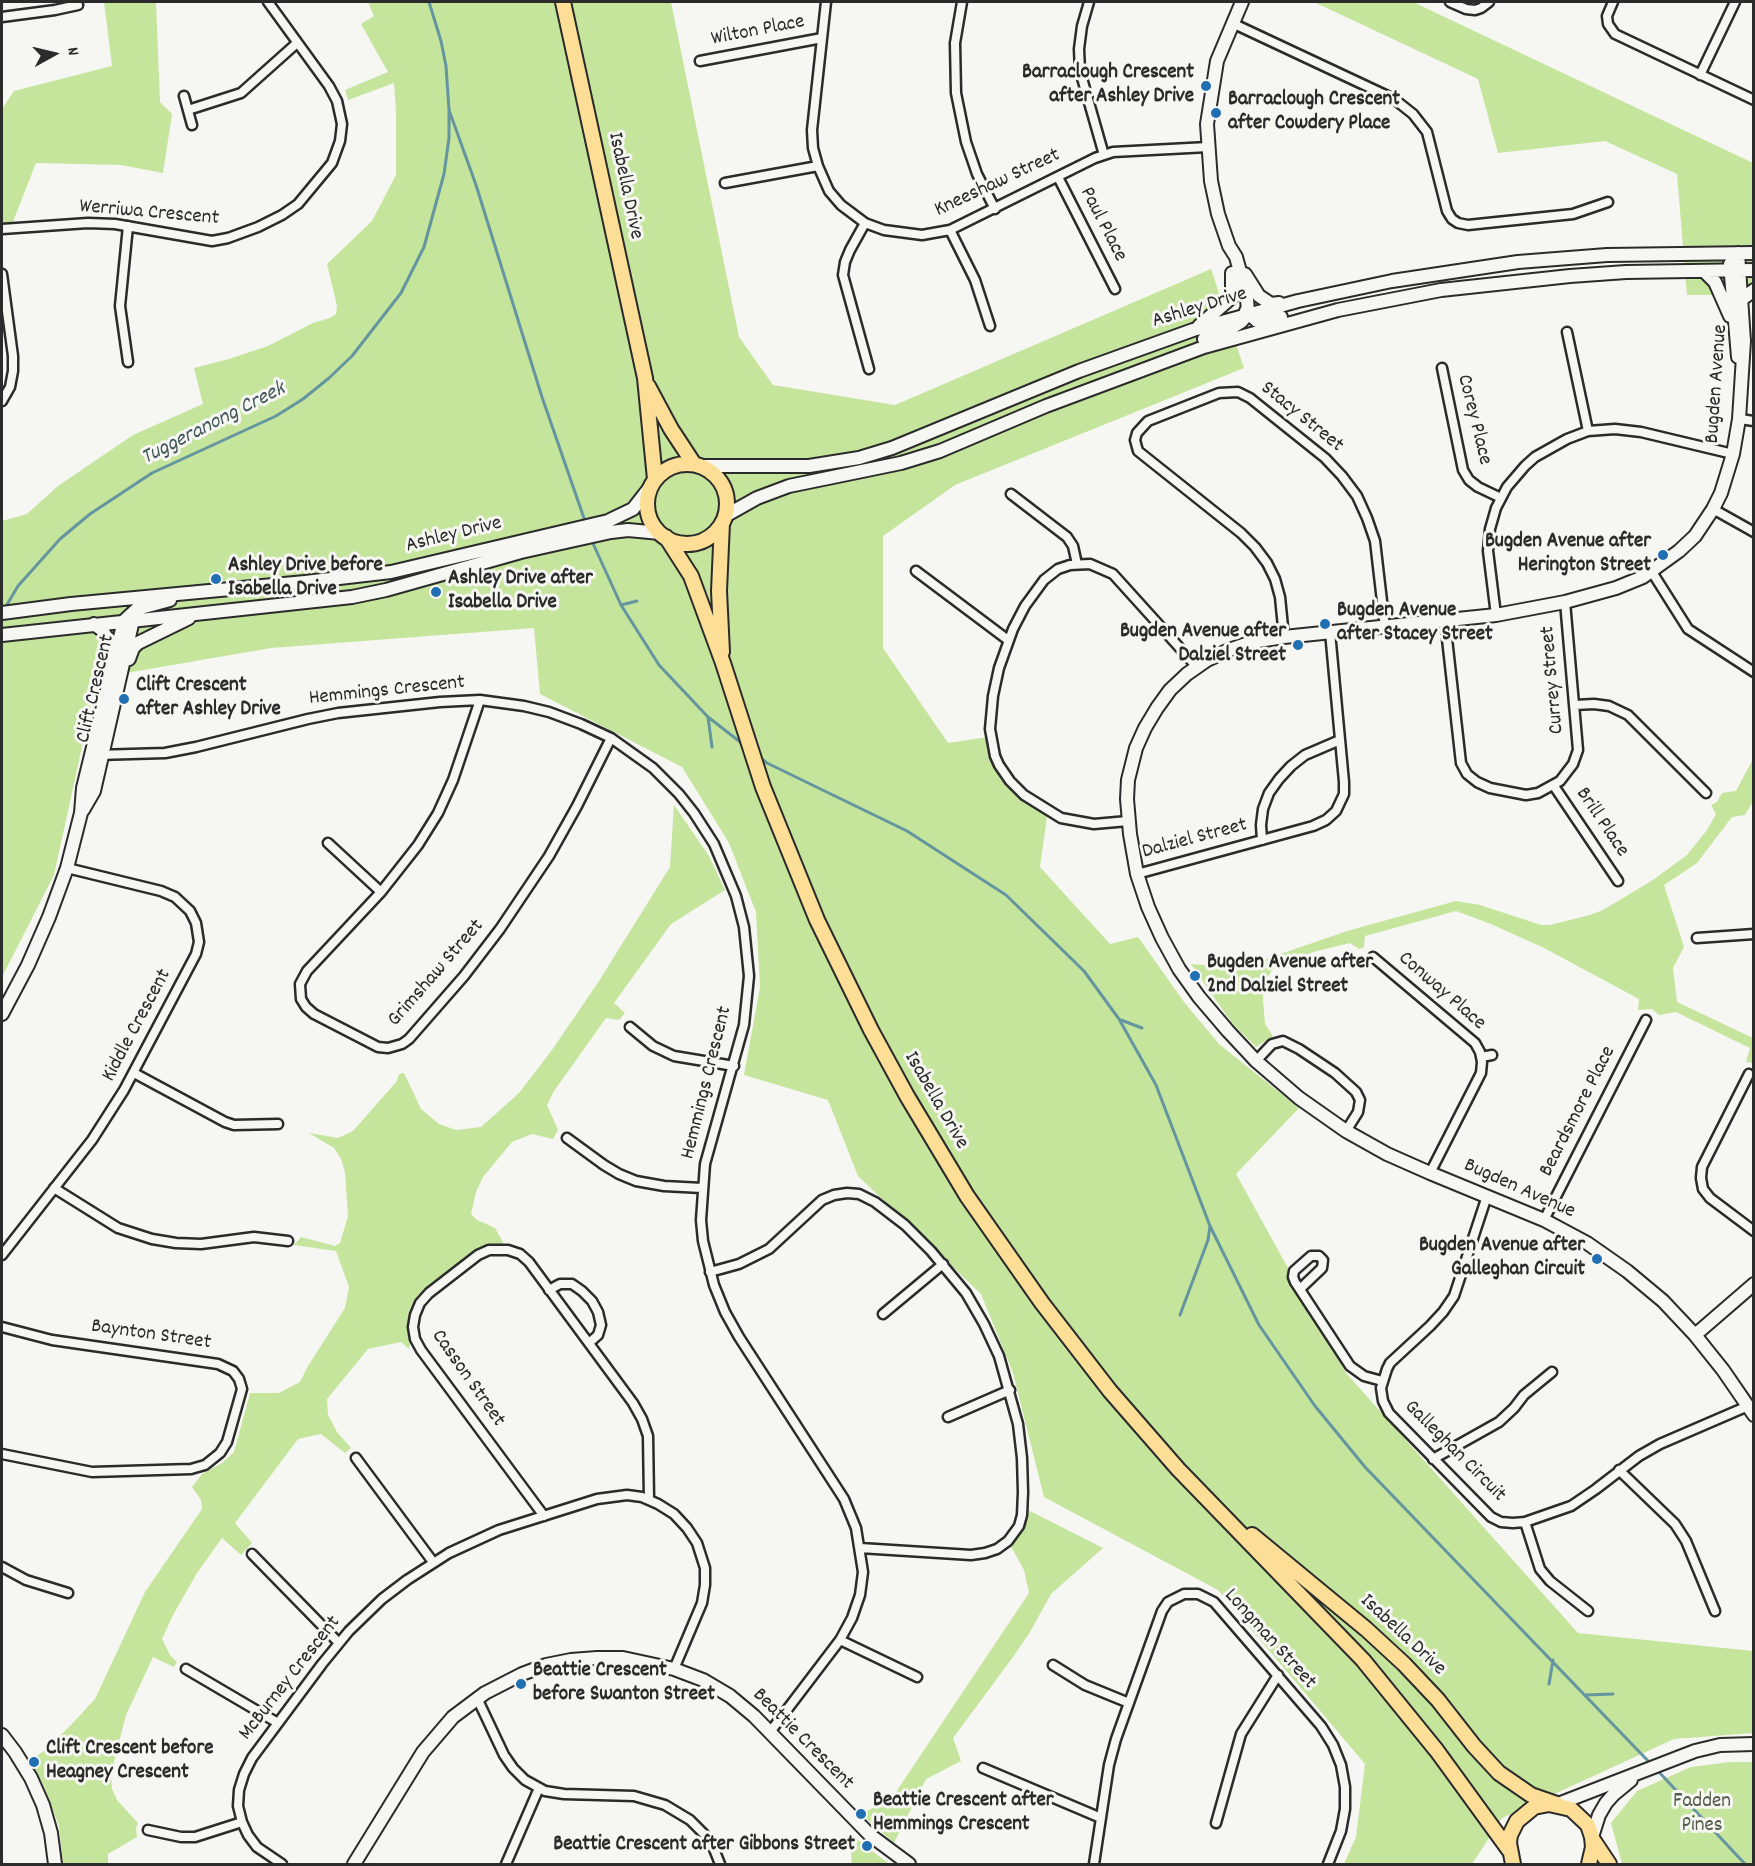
<!DOCTYPE html>
<style>
body{margin:0}
#map{position:relative;width:1755px;height:1866px;overflow:hidden;background:#f6f6f2;font-family:Dekko,sans-serif}
canvas{display:block}
.frame{position:absolute;inset:0;border:3px solid #2b2b2b;pointer-events:none}
.north{position:absolute;left:24px;top:24px;width:60px;height:60px;-webkit-text-stroke:4px #f6f6f2;paint-order:stroke;rotate:82deg;font-size:16px;font-weight:700;line-height:24px;text-align:center;color:#2b2b2b}
.north::after{content:'';display:block;margin:auto;width:21px;height:27px;background:#2b2b2b;clip-path:polygon(50% 0,100% 100%,50% 72%,0 100%)}
</style>
<div id="map">
<canvas width="1755" height="1866"></canvas>
<div class="frame"></div>
<div class="north">N</div>
</div>
<script>
const ctx = document.querySelector('canvas').getContext('2d');
ctx.lineJoin = 'round';
function fill(path, color) {
  ctx.fillStyle = color;
  ctx.fill(path, 'evenodd');
}
function poly(rows) {
  const path = new Path2D();
  for (const r of rows) {
    if (r.length === 3) {
      path.moveTo(r[0] + r[2], r[1]);
      path.arc(r[0], r[1], r[2], 0, 2 * Math.PI);
      continue;
    }
    path.moveTo(r[0], r[1]);
    for (let i = 2; i < r.length; i += 2) path.lineTo(r[i], r[i + 1]);
  }
  return path;
}
function stroke(path, color, width, dash) {
  ctx.strokeStyle = color;
  ctx.lineWidth = width;
  ctx.lineCap = dash ? 'butt' : 'round';
  ctx.setLineDash(dash || []);
  ctx.stroke(path);
}
function write(font, color, halo, rows, align = 'center') {
  ctx.font = font + ' Dekko,sans-serif';
  ctx.lineWidth = 6;
  ctx.setLineDash([]);
  ctx.textBaseline = 'middle';
  ctx.strokeStyle = halo;
  ctx.fillStyle = color;
  for (const [text, x, y, turn = 0] of rows) {
    ctx.save();
    ctx.translate(x, y);
    ctx.rotate((+turn || 0) * Math.PI / 180);
    ctx.textAlign = isNaN(turn) ? turn : align;
    if (halo) ctx.strokeText(text, 0, 0);
    ctx.fillText(text, 0, 0);
    ctx.restore();
  }
}
fill(poly([
 [104,2,156,2,160,102,172,114,163,173,121,165,36,163,10,229,2,229,2,109,14,91,112,66],
 [368,2,671,2,739,337,773,385,895,405,1211,269,1244,368,955,485,883,536,883,648,948,743,988,737,1008,783,1023,801,1047,817,1040,867,1110,944,1138,937,1184,1002,1219,1044,1299,1108,1236,1174,1346,1373,1578,1633,1753,1651,1753,1733,1674,1739,1502,1818,1472,1864,1344,1864,1356,1837,1365,1764,1218,1590,1044,1497,1013,1373,981,1294,858,1176,828,1100,744,1075,760,987,756,912,729,843,682,767,540,694,534,628,271,648,97,678,54,875,2,977,2,521,27,514,58,486,133,435,203,404,194,368,229,359,268,346,313,323,330,318,336,314,337,306,327,264,372,221,396,175,396,111,394,83,348,100,345,90,388,72,361,24,374,16],
 [1314,2,1413,2,1753,163,1753,295,1687,295,1677,174,1605,141,1498,153,1478,79],
 [1753,759,1753,801,1745,815,1732,817,1697,863,1664,885,1684,947,1673,968,1677,1002,1753,1038,1753,1063,1746,1062,1750,1048,1676,1012,1659,1015,1652,1009,1638,1010,1639,999,1544,948,1491,924,1456,911,1365,936,1364,947,1359,949,1350,943,1313,952,1273,969,1262,986,1265,1024,1273,1036,1256,1047,1231,1022,1191,964,1240,968,1347,931,1456,901,1480,905,1541,925,1550,925,1590,915,1603,910,1653,880,1687,855,1707,830,1716,814,1711,805,1717,802,1722,793,1736,791],
 [674,805,709,856,725,890,671,924,614,1003,625,1013,619,1020,606,1018,554,1091,547,1105,558,1130,553,1139,532,1134,512,1142,483,1177,476,1192,471,1214,477,1220,495,1228,503,1242,502,1245,483,1247,474,1251,418,1295,411,1308,408,1321,411,1341,409,1349,401,1342,368,1349,327,1399,328,1415,337,1432,351,1448,345,1453,321,1434,298,1439,235,1523,252,1543,241,1555,222,1538,197,1573,173,1615,162,1639,170,1655,177,1662,174,1667,153,1657,126,1715,111,1773,112,1789,117,1800,138,1823,136,1828,137,1837,108,1854,108,1864,63,1864,59,1826,43,1784,29,1761,44,1751,72,1724,95,1699,145,1592,202,1509,201,1500,192,1487,202,1474,222,1463,234,1452,250,1393,279,1393,300,1382,308,1366,345,1308,349,1287,336,1251,294,1245,301,1237,335,1246,340,1243,348,1216,345,1172,341,1159,334,1148,309,1133,338,1138,353,1131,397,1081,399,1074,404,1073,421,1109,439,1124,456,1130,481,1127,519,1093,552,1050,599,981,670,867],
 [1028,1510,1103,1548,1051,1594,1030,1632,1013,1657,953,1738,961,1761,926,1779,894,1843,861,1814,892,1798,1029,1593,1024,1570,1008,1541,1017,1530],
 [1730,1762,1753,1762,1753,1864,1622,1864,1611,1823,1637,1791,1691,1767],
 [849,1833,889,1864,852,1864]
]), '#c5e59d');
stroke(poly([
 [449,110,476,185,542,397,586,524],
 [591,539,621,605,659,665,708,717,744,745],
 [621,605,637,601],
 [5,608,18,586,60,539,90,514,152,473,276,416,303,399,329,378,352,356,401,293,424,247,444,174,449,138,449,110,446,66,441,41,429,2],
 [708,717,712,747],
 [758,756,767,763,907,831,1006,895,1084,971,1119,1019,1156,1085,1210,1226,1259,1325,1315,1406,1365,1467,1651,1764],
 [1121,1020,1142,1028],
 [1180,1315,1208,1240,1210,1226],
 [1549,1684,1553,1660],
 [1586,1695,1613,1694],
 [1658,1771,1745,1864]
]), '#65959e', 3);
const street = poly([
 [826,2,812,130,813,148,818,166,829,191,841,205,865,223,884,230,922,235,950,230,1095,158,1113,152,1208,147],
 [962,2,955,43,956,93,966,142,977,174,995,209],
 [1089,2,1082,26,1079,49,1080,71,1104,155],
 [1450,2,1466,9,1475,10,1481,8,1489,2],
 [1613,2,1607,16,1608,24,1615,34,1754,100],
 [2,17,55,10,78,5],
 [1232,23,1394,99,1413,114,1427,132,1447,211,1452,219,1458,223,1468,225,1573,214,1608,202],
 [700,61,822,38],
 [1700,75,1735,2],
 [184,96,192,125],
 [188,110,241,93,297,43],
 [1058,177,1115,289],
 [725,183,818,166],
 [865,223,850,250,845,262,843,275,869,369],
 [128,226,120,306,128,362],
 [2,229,88,223,115,224,212,241,228,238,258,227,282,215,298,204,332,163,340,141,342,124,337,101,329,86,268,2],
 [950,230,975,280,990,326],
 [2,274,13,356,13,371,10,387,2,401],
 [1567,332,1588,431],
 [1442,368,1463,470,1469,480,1478,487,1501,498],
 [1739,419,1754,421],
 [1011,494,1067,537,1073,546,1077,564],
 [1713,509,1754,532],
 [916,571,1008,640],
 [1652,572,1688,629,1754,672],
 [1496,615,1488,551,1490,529,1496,508,1507,487,1525,466,1535,457,1567,439,1588,431,1615,429,1641,432,1733,454],
 [1445,621,1461,763,1467,774,1477,782,1490,788,1526,795,1538,793,1560,781,1573,764,1578,750,1565,602],
 [1284,637,1280,597,1275,579,1267,563,1255,547,1241,533,1138,451,1135,440,1137,433,1148,421,1219,393,1238,392,1250,398,1325,458,1342,476,1357,496,1367,518,1375,541,1385,627],
 [480,700,453,780,438,813,418,845,381,892,307,971,300,984,301,999,306,1007,314,1014,378,1047,388,1048,402,1044,409,1039,464,976,500,929,549,856,577,806,611,738],
 [1575,705,1594,704,1609,706,1628,715,1706,793],
 [97,755,165,753,196,747,308,719,338,713,440,702,480,700,524,706,549,712,581,724,611,738,653,768,679,794,694,813,714,844,736,896,744,927,749,976,744,1025,705,1164,701,1220,703,1241,714,1285,725,1312,739,1337,844,1499,856,1528,863,1572,860,1595,852,1618,840,1640,770,1732],
 [1554,786,1618,881],
 [1128,821,1094,824,1061,818,1024,795,1010,781,999,765,995,756,990,729,993,696,999,668,1013,629,1025,606,1044,580,1058,569,1070,565,1090,564,1113,574,1197,667],
 [1262,840,1261,825,1263,809,1269,793,1279,779,1291,766,1305,755,1340,740],
 [328,843,381,892],
 [1137,874,1313,826,1326,820,1336,811,1344,794,1344,782,1330,632],
 [1697,938,1754,934],
 [1373,957,1475,1043,1480,1052,1482,1062,1481,1073,1430,1173],
 [630,1027,653,1046,674,1056,734,1066],
 [1481,1057,1492,1055],
 [1256,1061,1272,1044,1283,1041,1299,1049,1335,1073,1356,1092,1360,1100,1358,1112,1346,1131],
 [134,1073,225,1122,234,1125,278,1124],
 [1749,1074,1702,1167,1701,1178,1703,1189,1710,1198,1754,1231],
 [567,1138,604,1165,619,1174,636,1181,664,1186,702,1188],
 [54,1188,118,1228,152,1239,176,1243,201,1244,254,1237,288,1241],
 [1487,1196,1454,1296,1443,1312,1430,1326,1390,1363,1387,1369,1381,1388,1383,1401,1389,1413,1491,1517,1501,1522,1513,1523,1525,1522,1571,1506,1596,1489,1639,1456,1660,1444,1748,1406],
 [1544,1220,1646,1020],
 [2,1255,92,1140,124,1090,196,954,199,942,196,923,190,911,175,897,161,891,67,868],
 [710,1272,739,1264,769,1249,822,1200,834,1195,847,1193,859,1194,875,1202,905,1225,931,1251,966,1293,984,1324,999,1356,1018,1424,1022,1458,1023,1492,1022,1515,1019,1526,1008,1541,997,1549,985,1553,971,1555,860,1548],
 [1300,1289,1322,1268,1323,1260,1319,1256,1311,1256,1294,1271,1293,1277,1295,1282,1350,1366,1364,1376,1382,1381],
 [549,1290,560,1284,572,1284,582,1291,592,1301,598,1312,601,1325,598,1335,589,1343],
 [883,1314,943,1264],
 [2,1327,52,1340,218,1364,233,1371,239,1379,242,1389,227,1442,220,1453,205,1465,191,1469,92,1472,2,1454],
 [948,1417,1010,1390],
 [356,1458,433,1562],
 [1433,1459,1499,1422,1514,1408,1524,1395,1552,1372],
 [1619,1470,1675,1524,1686,1541,1715,1611],
 [544,1516,421,1350,415,1339,413,1327,415,1315,420,1303,429,1293,478,1255,489,1250,508,1250,520,1254,529,1262,633,1403,642,1419,648,1436,649,1499],
 [1525,1522,1540,1569,1550,1581,1588,1611],
 [252,1554,339,1643],
 [2,1567,26,1580,68,1593],
 [840,1640,917,1677],
 [1053,1665,1085,1685,1129,1703],
 [186,1669,278,1723],
 [477,1698,504,1755,513,1768,525,1780,545,1791,564,1794,634,1796,665,1805,690,1820,704,1834,714,1849,720,1864],
 [983,1768,1101,1818],
 [1216,1823,1241,1734,1278,1675],
 [148,1830,181,1837,195,1837,242,1822],
 [282,1864,257,1847,248,1835,242,1822,238,1806,239,1790,244,1774,252,1758,322,1664,349,1631,382,1599,407,1580,449,1553,499,1530,597,1499,627,1495,642,1497,658,1504,674,1514,687,1528,697,1543,705,1568,705,1585,702,1603,674,1669],
 [506,1864,539,1788],
 [1094,1864,1109,1765,1116,1739,1162,1611,1168,1602,1184,1594,1198,1594,1214,1602,1321,1726,1333,1745,1341,1765,1345,1787,1345,1809,1341,1831,1328,1864]
]);
const secondary = poly([
 [1738,253,1744,341,1739,419,1733,454,1721,493,1713,509,1695,536,1679,551,1643,577,1616,588,1565,602,1496,615,1284,637,1252,642,1229,650,1207,660,1187,674,1170,690,1157,708,1145,728,1136,748,1128,780,1127,799,1130,834,1137,874,1148,907,1162,938,1179,969,1199,997,1228,1031,1256,1061,1299,1098,1346,1131,1387,1154,1430,1173,1544,1220,1587,1243,1627,1271,1663,1301,1695,1335,1723,1370,1754,1415],
 [1730,264,1738,357],
 [1704,271,1715,282,1730,316],
 [1245,274,1259,296,1271,304,1279,303],
 [1741,300,1754,290],
 [1246,311,1257,321,1281,317],
 [1199,326,1232,297,1232,273],
 [1204,339,1225,332,1241,322,1248,314,1247,297,1236,257,1229,246,1218,214,1211,181,1207,124,1217,61,1242,2],
 [700,466,809,466,859,458,892,448,1079,371,1193,330,1298,301,1392,281,1518,262,1607,255,1754,253],
 [725,516,757,498,789,486,901,463,940,451,1046,406,1204,347,1338,310,1441,290,1570,276,1626,272,1754,270],
 [2,613,71,604,305,582,391,572,608,521,633,509,651,486],
 [94,624,102,630,107,638,111,661],
 [2,635,352,597,386,590,521,552,611,532,628,530,660,533],
 [129,659,133,648,138,643,189,618],
 [83,810,94,791,133,620],
 [2,1014,28,965,49,917,67,868,81,813,83,788,124,621,137,609,170,600],
 [1695,1335,1754,1284],
 [2,1735,15,1752,31,1778,43,1805,51,1833,55,1864],
 [1558,1804,1695,1751,1720,1745,1754,1744],
 [1592,1837,1599,1815,1606,1803,1614,1794,1631,1780],
 [354,1864,423,1752,453,1717,485,1693,522,1674,546,1665,571,1660,597,1658,623,1658,674,1669,703,1680,730,1696,754,1716,870,1835,909,1864]
]);
const primary = poly([
 [563,2,645,378,655,479],
 [648,386,671,429,694,464],
 [687,504,40],
 [722,523,719,591,722,652],
 [666,537,691,576,723,663,763,787,817,920,871,1030,907,1096,967,1196,1042,1303,1110,1391,1178,1469,1363,1660,1437,1751,1509,1850],
 [1252,1535,1366,1629,1404,1664,1438,1700,1474,1746,1499,1773,1531,1795,1557,1804],
 [1593,1840,1609,1864],
 [1513,1864,1509,1843,1510,1835,1517,1821,1534,1807,1549,1804,1571,1809,1588,1825,1592,1837,1593,1847,1589,1864]
]);
stroke(street, '#2b2b2b', 13);
stroke(secondary, '#2b2b2b', 16);
stroke(primary, '#2b2b2b', 18);
stroke(street, '#f6f6f2', 8);
stroke(secondary, '#f6f6f2', 12);
stroke(primary, '#fcde96', 14);
for (const [x, y, r, color] of [
 [1206,86,6,"#1f6fb2"],
 [1216,113,6,"#1f6fb2"],
 [1663,555,6,"#1f6fb2"],
 [216,579,6,"#1f6fb2"],
 [436,592,6,"#1f6fb2"],
 [1325,624,6,"#1f6fb2"],
 [1298,645,6,"#1f6fb2"],
 [124,699,6,"#1f6fb2"],
 [1195,976,6,"#1f6fb2"],
 [1597,1259,6,"#1f6fb2"],
 [521,1684,6,"#1f6fb2"],
 [34,1762,6,"#1f6fb2"],
 [861,1814,6,"#1f6fb2"],
 [867,1846,6,"#1f6fb2"]
]) {
  const dot = new Path2D();
  dot.arc(x, y, r, 0, 2 * Math.PI);
  ctx.fillStyle = color;
  ctx.fill(dot);
  stroke(dot, '#f6f6f2', 2);
}
write('21px', '#2b2b2b', '#f6f6f2', [
 ["Wilton Place",758,32,-11],
 ["Kneeshaw Street",998,184,-25],
 ["Isabella Drive",624,186,78],
 ["Werriwa Crescent",149,214,5],
 ["Paul Place",1102,225,63],
 ["Ashley Drive",1200,309,-17],
 ["Bugden Avenue",1718,384,-86],
 ["Stacy Street",1301,418,39],
 ["Corey Place",1473,420,76],
 ["Ashley Drive",454,536,-14],
 ["Currey Street",1554,680,-95],
 ["Clift Crescent",97,689,-77],
 ["Hemmings Crescent",387,692,-6],
 ["Brill Place",1601,823,56],
 ["Dalziel Street",1195,840,-15],
 ["Grimshaw Street",437,974,-49],
 ["Conway Place",1441,992,41],
 ["Kiddle Crescent",138,1026,-62],
 ["Hemmings Crescent",708,1083,-76],
 ["Isabella Drive",935,1101,60],
 ["Beardsmore Place",1579,1112,-63],
 ["Bugden Avenue",1519,1190,24],
 ["Baynton Street",151,1336,8],
 ["Casson Street",467,1379,55],
 ["Galleghan Circuit",1454,1452,45],
 ["Isabella Drive",1402,1636,43],
 ["Longman Street",1269,1640,48],
 ["McBurney Crescent",291,1679,-52],
 ["Beattie Crescent",802,1740,45]
]);
write('bold 21px', '#2b2b2b', '#f6f6f2', [
 ["Barraclough Crescent",1194,74,"right"],
 ["after Ashley Drive",1194,98,"right"],
 ["Barraclough Crescent",1228,101],
 ["after Cowdery Place",1228,125],
 ["Bugden Avenue after",1651,543,"right"],
 ["Herington Street",1651,567,"right"],
 ["Ashley Drive before",228,567],
 ["Isabella Drive",228,591],
 ["Ashley Drive after",448,580],
 ["Isabella Drive",448,604],
 ["Bugden Avenue",1337,612],
 ["after Stacey Street",1337,636],
 ["Bugden Avenue after",1286,633,"right"],
 ["Dalziel Street",1286,657,"right"],
 ["Clift Crescent",136,687],
 ["after Ashley Drive",136,711],
 ["Bugden Avenue after",1207,964],
 ["2nd Dalziel Street",1207,988],
 ["Bugden Avenue after",1585,1247,"right"],
 ["Galleghan Circuit",1585,1271,"right"],
 ["Beattie Crescent",533,1672],
 ["before Swanton Street",533,1696],
 ["Clift Crescent before",46,1750],
 ["Heagney Crescent",46,1774],
 ["Beattie Crescent after",873,1802],
 ["Hemmings Crescent",873,1826],
 ["Beattie Crescent after Gibbons Street",855,1846,"right"]
], 'left');
write('21px', '#525a48', '#f6f6f2', [
 ["Fadden",1702,1803],
 ["Pines",1702,1827]
]);
write('italic 22px', '#43575b', '#f6f6f2', [
 ["Tuggeranong Creek",214,425,-27]
]);
</script>
